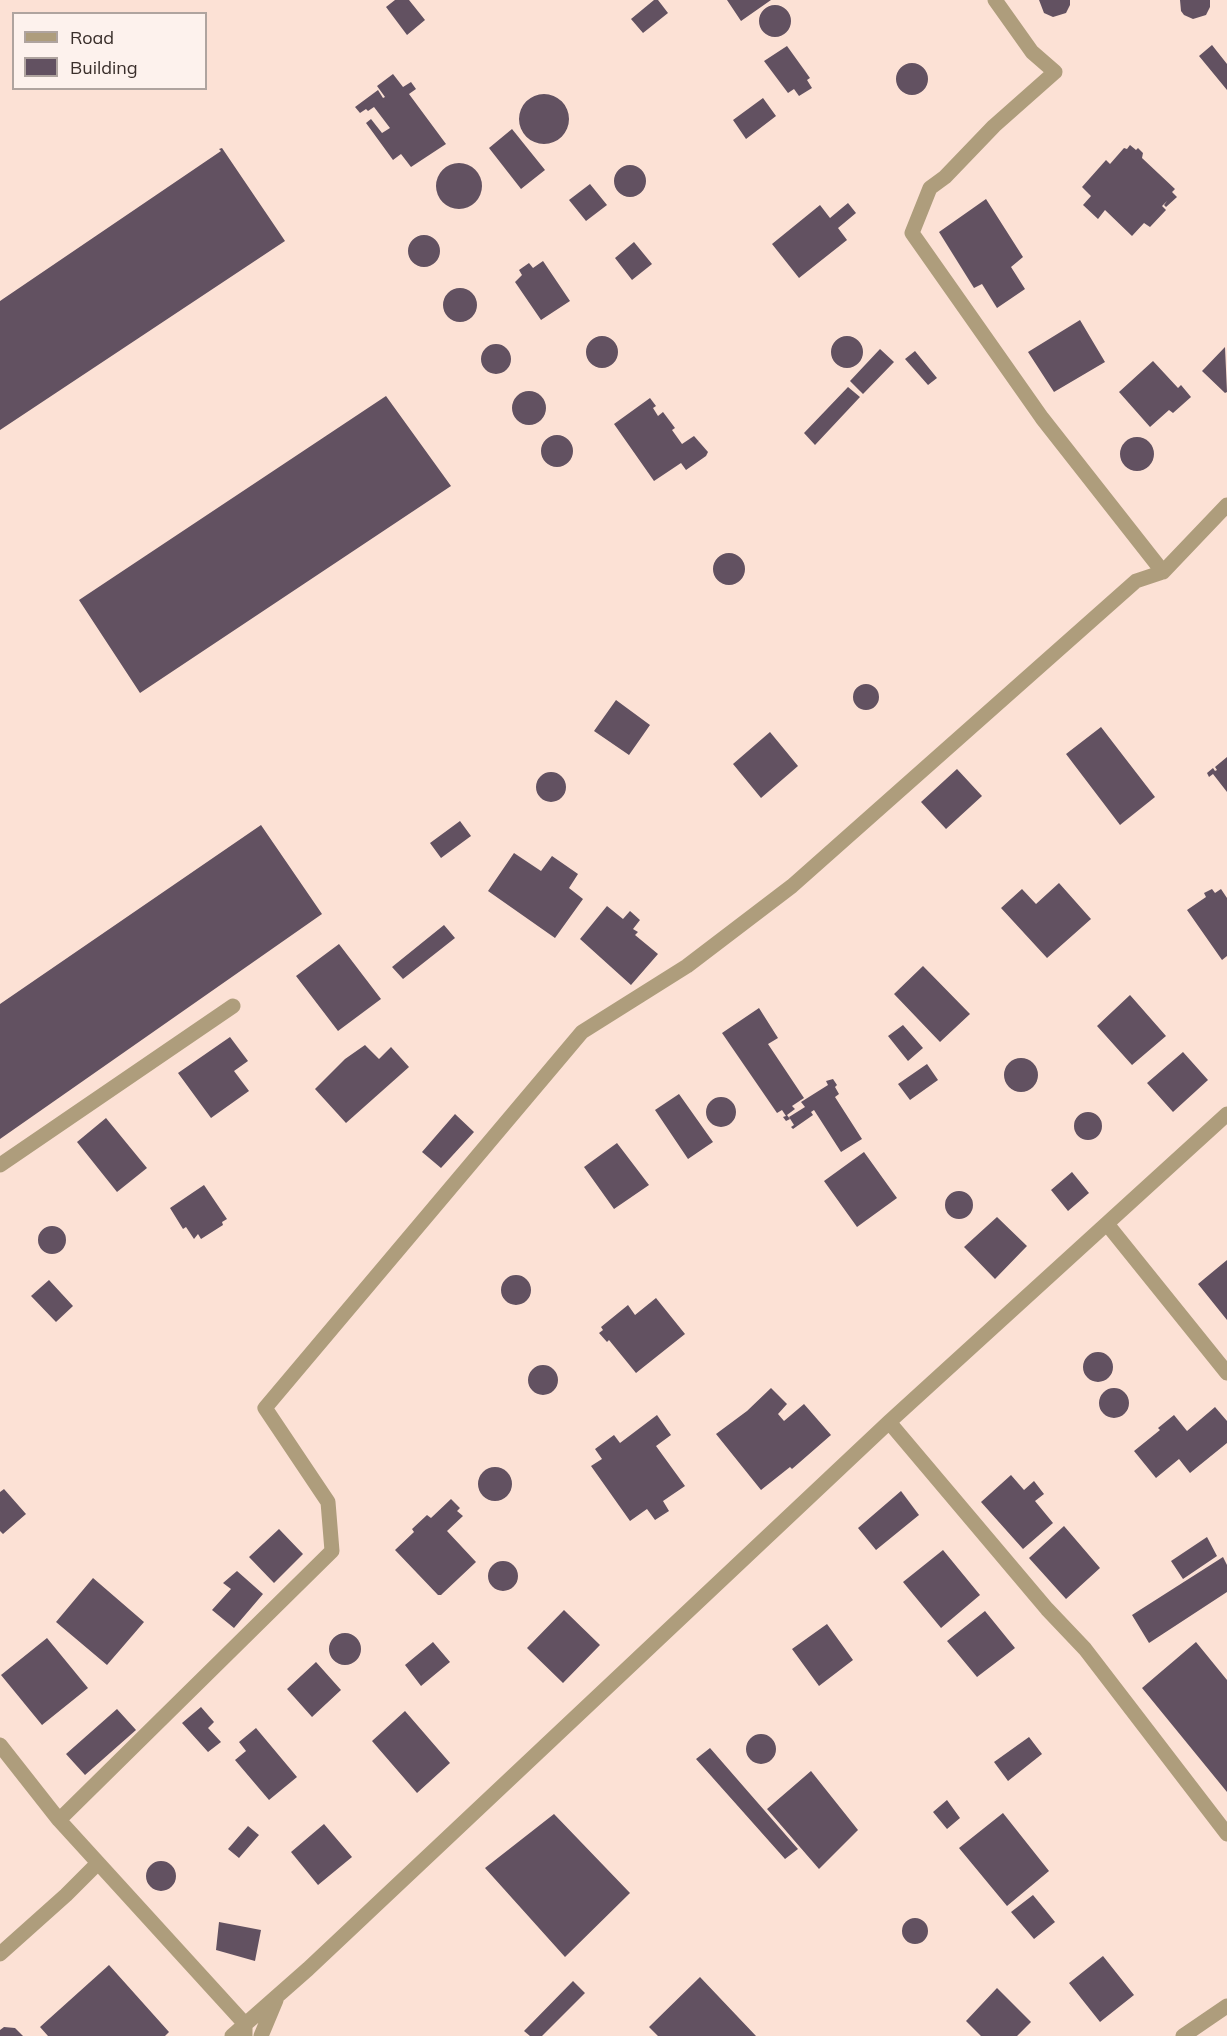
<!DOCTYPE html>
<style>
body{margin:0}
#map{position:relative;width:1227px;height:2036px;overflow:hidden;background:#fce1d5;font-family:Mulish,sans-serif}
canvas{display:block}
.legend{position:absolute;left:12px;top:12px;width:195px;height:78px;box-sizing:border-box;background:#fdf2ed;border:2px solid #afa49f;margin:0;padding:8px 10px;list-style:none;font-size:18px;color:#3a2f2b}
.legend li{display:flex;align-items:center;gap:12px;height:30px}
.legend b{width:30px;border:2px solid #afa49f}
</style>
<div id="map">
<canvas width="1227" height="2036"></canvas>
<ul class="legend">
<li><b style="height:8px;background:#ae9d7c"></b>Road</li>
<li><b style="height:16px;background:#625161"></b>Building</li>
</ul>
</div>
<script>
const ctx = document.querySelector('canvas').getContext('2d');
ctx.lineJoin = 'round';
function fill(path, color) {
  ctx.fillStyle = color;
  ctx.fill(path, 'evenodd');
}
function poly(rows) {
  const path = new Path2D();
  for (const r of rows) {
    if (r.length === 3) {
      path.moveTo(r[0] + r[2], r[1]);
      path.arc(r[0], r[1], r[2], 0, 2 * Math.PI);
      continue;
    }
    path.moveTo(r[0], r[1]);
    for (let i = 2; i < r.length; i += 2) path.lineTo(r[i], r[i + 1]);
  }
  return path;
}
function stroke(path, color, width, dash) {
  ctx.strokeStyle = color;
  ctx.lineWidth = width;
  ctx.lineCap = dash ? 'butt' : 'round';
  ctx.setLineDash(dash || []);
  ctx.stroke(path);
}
fill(poly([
 [395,0,409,0,425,20,407,35,386,7],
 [654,0,658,0,668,13,643,33,631,19],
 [727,0,771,0,741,21],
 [1039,0,1070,0,1070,5,1066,13,1053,17,1044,13],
 [1180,0,1210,0,1210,7,1206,15,1193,19,1184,15,1181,11],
 [775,21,16],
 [1212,45,1227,64,1227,90,1199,56],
 [787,46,810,78,807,80,812,88,799,96,794,89,788,93,764,61],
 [912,79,16],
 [393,74,403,87,411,82,416,89,409,94,446,144,411,167,401,154,393,160,366,123,371,119,382,133,390,128,374,107,368,111,366,109,360,113,355,107,378,90,383,98,385,97,377,86],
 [544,119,25],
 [763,98,776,116,746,139,733,120],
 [512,129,545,170,521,189,489,148],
 [1130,145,1136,150,1138,148,1143,153,1142,158,1175,189,1172,192,1177,197,1166,207,1164,205,1167,201,1162,206,1166,210,1150,227,1144,223,1132,236,1105,210,1098,219,1083,205,1091,196,1082,187,1106,160,1110,164,1124,148,1127,149],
 [222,148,285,241,0,430,0,301,221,151,219,149],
 [459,186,23],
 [630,181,16],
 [590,184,607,205,586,221,569,200],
 [986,199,1023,257,1011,267,1025,289,997,308,982,284,974,288,939,232],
 [848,203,856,213,838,228,847,240,799,278,772,244,820,205,830,218],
 [424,251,16],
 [634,242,652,264,632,280,615,258],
 [543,261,570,301,541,320,515,282,522,275,519,270,529,263,533,268],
 [460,305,17],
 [1080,320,1105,362,1054,392,1028,352],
 [602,352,16],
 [847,352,16],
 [496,359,15],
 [1225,347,1227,392,1225,393,1202,371],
 [880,349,894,362,863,394,850,381],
 [915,351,937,378,928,385,905,359],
 [1153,361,1178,388,1181,385,1191,397,1173,413,1169,410,1150,427,1119,392],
 [848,387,860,397,815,445,804,433],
 [529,408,17],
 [386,396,451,486,140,693,79,600],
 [650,398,656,406,653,408,658,416,663,412,675,428,672,430,682,444,694,436,708,452,706,456,686,470,681,463,654,481,614,424],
 [557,451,16],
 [1137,454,17],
 [729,569,16],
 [866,697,13],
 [616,700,650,725,629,755,594,731],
 [1101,727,1155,797,1120,825,1066,754],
 [770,732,798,766,761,798,733,764],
 [1227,757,1227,792,1213,774,1209,777,1207,773,1213,768,1215,771,1217,770,1215,767],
 [957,769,982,796,946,829,921,802],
 [551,787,15],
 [460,821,471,836,441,858,430,843],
 [261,825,322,914,0,1139,0,1004],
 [514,853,541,871,552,856,578,874,569,888,583,899,555,938,488,891],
 [1059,883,1091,919,1047,958,1001,908,1022,889,1036,904],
 [1212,889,1215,893,1221,889,1227,898,1227,956,1222,960,1187,910,1206,897,1204,893],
 [607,906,623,919,630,911,640,920,633,929,638,932,635,935,658,954,631,985,580,939],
 [444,925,455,938,403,979,392,967],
 [339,944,381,999,338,1031,296,976],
 [923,966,970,1014,940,1042,894,994],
 [1130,995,1166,1036,1132,1065,1097,1026],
 [759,1008,778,1038,768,1044,804,1098,792,1106,795,1109,787,1115,790,1119,786,1121,783,1117,786,1116,782,1110,777,1113,722,1033],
 [903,1025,923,1048,908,1061,888,1036],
 [230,1037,248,1061,234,1071,249,1091,211,1118,178,1073],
 [365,1045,379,1059,391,1047,409,1067,346,1123,315,1089,345,1059],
 [1183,1052,1208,1080,1173,1112,1147,1083],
 [1021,1075,17],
 [927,1064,938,1080,910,1100,898,1084],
 [833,1079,837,1085,835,1087,839,1094,835,1097,862,1139,841,1152,814,1110,811,1112,813,1115,793,1129,791,1127,794,1125,789,1117,805,1107,801,1102,828,1085,826,1081],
 [679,1094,713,1142,688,1159,655,1110],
 [721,1112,15],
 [1088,1126,14],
 [455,1114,474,1132,441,1168,422,1152],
 [106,1118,147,1168,117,1192,77,1142],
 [617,1143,649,1185,614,1209,584,1167],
 [864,1152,897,1198,857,1227,824,1181],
 [1072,1172,1089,1193,1068,1211,1051,1190],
 [204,1185,227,1219,222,1222,223,1225,201,1239,198,1234,194,1239,186,1227,183,1229,170,1208],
 [959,1205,14],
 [997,1217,1027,1246,995,1279,964,1247],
 [52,1240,14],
 [1227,1260,1227,1320,1198,1284],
 [516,1290,15],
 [49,1280,73,1306,56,1322,31,1296],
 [656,1298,685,1334,636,1373,609,1340,607,1342,599,1333,603,1330,601,1327,628,1305,635,1315],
 [1098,1367,15],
 [543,1380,15],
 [1114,1403,15],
 [771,1388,787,1404,778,1414,784,1421,804,1404,831,1435,792,1469,790,1467,761,1490,716,1434,747,1411],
 [1215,1407,1227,1421,1227,1443,1190,1473,1179,1459,1156,1478,1134,1451,1160,1430,1158,1428,1174,1415,1187,1431],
 [657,1415,671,1435,656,1446,685,1486,663,1501,669,1511,655,1520,647,1509,630,1521,591,1466,602,1459,595,1449,614,1435,620,1443],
 [495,1484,17],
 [1011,1475,1024,1490,1034,1481,1044,1494,1035,1501,1053,1523,1023,1549,981,1502],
 [4,1489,26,1514,3,1534,0,1531,0,1492],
 [901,1491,919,1515,876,1550,858,1528],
 [451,1499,460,1508,457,1511,463,1516,447,1531,476,1562,441,1595,438,1595,395,1550,414,1532,412,1529,427,1515,431,1518],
 [1064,1526,1100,1568,1066,1599,1029,1558],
 [279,1529,303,1554,274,1583,249,1557],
 [1207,1537,1217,1556,1183,1579,1171,1561],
 [943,1550,980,1595,941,1628,903,1582],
 [1223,1557,1227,1565,1227,1592,1149,1643,1132,1615],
 [503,1576,15],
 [237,1571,263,1594,234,1628,212,1610,231,1589,223,1583],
 [93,1578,144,1622,107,1665,56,1622],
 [564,1610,600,1645,563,1683,527,1648],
 [985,1611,1015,1648,977,1677,947,1641],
 [827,1624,853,1660,819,1686,792,1649],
 [345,1649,16],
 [47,1638,88,1688,42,1725,1,1675],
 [433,1642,450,1662,421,1686,405,1665],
 [1196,1642,1227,1680,1227,1792,1142,1688],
 [316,1662,341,1690,312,1717,287,1689],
 [201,1707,214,1722,208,1728,221,1742,208,1752,182,1723],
 [117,1709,136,1730,85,1775,66,1754],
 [405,1711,450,1763,417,1793,372,1741],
 [256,1728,297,1777,269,1800,235,1760,246,1751,239,1742],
 [761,1749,15],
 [1029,1737,1042,1754,1008,1781,994,1762],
 [710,1748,798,1849,785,1859,696,1759],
 [811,1771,858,1830,819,1869,767,1809],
 [947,1800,960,1818,947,1829,933,1812],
 [1003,1813,1049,1871,1007,1906,959,1848],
 [554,1814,630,1893,565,1957,485,1868],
 [324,1824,352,1857,318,1885,291,1852],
 [248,1826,259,1835,239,1858,228,1849],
 [161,1876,15],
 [1033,1895,1055,1922,1034,1939,1011,1912],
 [915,1931,13],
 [219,1922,261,1930,255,1961,216,1950],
 [1103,1956,1134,1995,1100,2022,1069,1983],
 [109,1965,169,2032,165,2036,48,2036,40,2027],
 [700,1977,756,2036,658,2036,649,2027],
 [573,1981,585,1993,542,2036,530,2036,524,2031],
 [997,1988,1031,2022,1017,2036,981,2036,966,2021],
 [4,2027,15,2028,23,2036,0,2036,0,2030]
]), '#625161');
stroke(poly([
 [995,0,1032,52,1055,72,994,126,945,177,930,188,912,233,1042,418,1163,572],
 [0,1165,233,1006],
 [1107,1224,1227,1373],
 [889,1422,1047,1609,1085,1649,1227,1834],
 [0,1745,59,1820],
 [0,1954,66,1895,98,1863],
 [232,2036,308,1969,889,1422,1227,1114],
 [245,2036,245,2024,59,1820,332,1551,328,1502,265,1408,582,1032,687,966,792,886,1136,581,1163,572,1227,505],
 [261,2036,276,2000],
 [1183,2036,1227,2006]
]), '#ae9d7c', 15);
</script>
